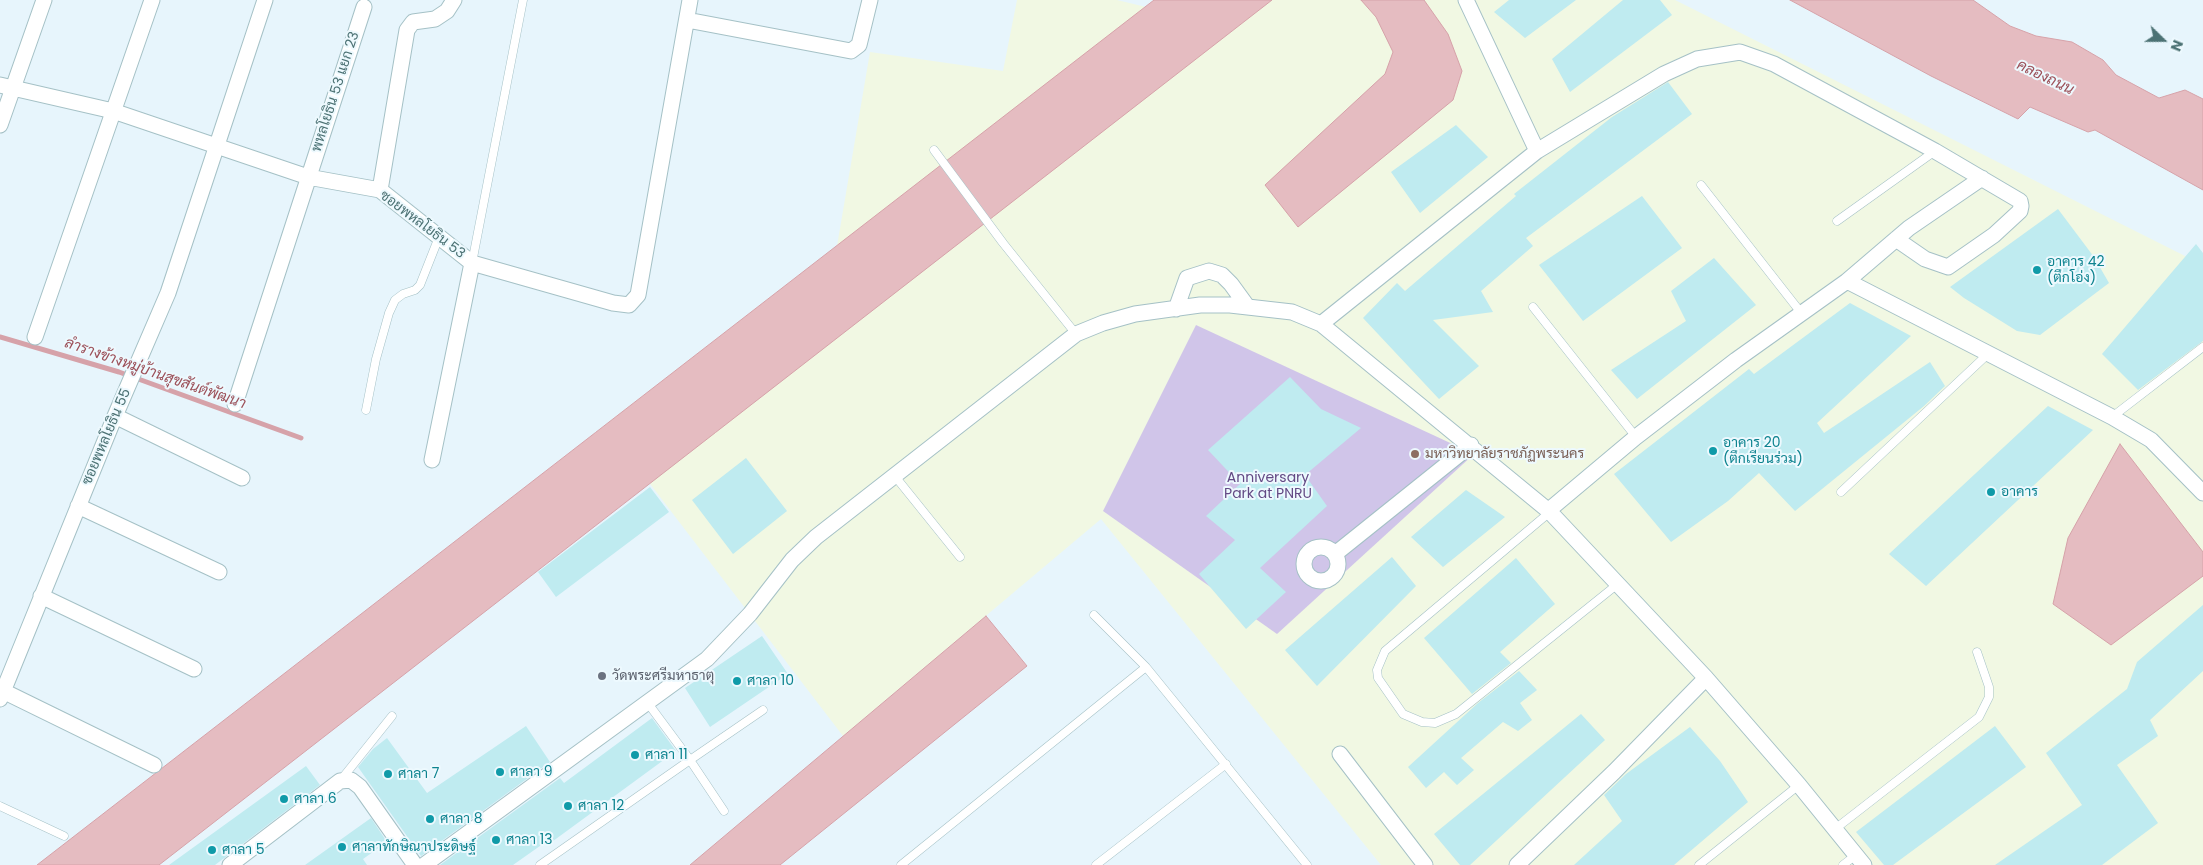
<!DOCTYPE html>
<meta charset="utf-8">
<style>
body{margin:0}
#map{position:relative;width:2203px;height:865px;overflow:hidden;background:#e7f5fc;font-family:Poppins,sans-serif}
canvas{display:block}
.north{position:absolute;left:2138px;top:15px;width:50px;height:50px;-webkit-text-stroke:4px #edf9fe;paint-order:stroke;rotate:112deg;font-size:14px;font-weight:700;line-height:20px;text-align:center;color:#4c7274}
.north::after{content:'';display:block;margin:auto;width:18px;height:22px;background:#4c7274;clip-path:polygon(50% 0,100% 100%,50% 72%,0 100%)}
</style>
<div id="map">
<canvas width="2203" height="865"></canvas>
<div class="north">N</div>
</div>
<script>
const ctx = document.querySelector('canvas').getContext('2d');
ctx.lineJoin = 'round';
function fill(path, color) {
  ctx.fillStyle = color;
  ctx.fill(path, 'evenodd');
}
function poly(rows) {
  const path = new Path2D();
  for (const r of rows) {
    if (r.length === 3) {
      path.moveTo(r[0] + r[2], r[1]);
      path.arc(r[0], r[1], r[2], 0, 2 * Math.PI);
      continue;
    }
    path.moveTo(r[0], r[1]);
    for (let i = 2; i < r.length; i += 2) path.lineTo(r[i], r[i + 1]);
  }
  return path;
}
function stroke(path, color, width, dash) {
  ctx.strokeStyle = color;
  ctx.lineWidth = width;
  ctx.lineCap = dash ? 'butt' : 'round';
  ctx.setLineDash(dash || []);
  ctx.stroke(path);
}
function write(font, color, halo, rows, align = 'center') {
  ctx.font = font + ' Poppins,Sarabun,sans-serif';
  ctx.lineWidth = 4;
  ctx.setLineDash([]);
  ctx.textBaseline = 'middle';
  ctx.strokeStyle = halo;
  ctx.fillStyle = color;
  for (const [text, x, y, turn = 0] of rows) {
    ctx.save();
    ctx.translate(x, y);
    ctx.rotate((+turn || 0) * Math.PI / 180);
    ctx.textAlign = isNaN(turn) ? turn : align;
    if (halo) ctx.strokeText(text, 0, 0);
    ctx.fillText(text, 0, 0);
    ctx.restore();
  }
}
fill(poly([
 [1017,0,1117,0,1146,7,1154,0,1675,0,2203,265,2203,865,1381,865,1101,519,843,736,605,425,837,246,870,52,1003,71]
]), '#f1f8e3');
fill(poly([
 [1196,325,1474,454,1277,634,1103,511]
]), '#d0c5e9');
const water = poly([
 [1154,0,1272,0,159,865,37,865,1154,0],
 [1361,0,1424,0,1448,34,1462,71,1453,100,1298,227,1265,185,1385,74,1393,52,1376,17,1361,0],
 [1790,0,1973,0,2010,26,2036,36,2072,42,2103,60,2116,75,2159,98,2185,90,2203,99,2203,190,2095,130,2088,132,2030,107,2018,119,1931,76,1790,0],
 [2120,444,2203,552,2203,576,2111,645,2053,604,2068,538,2120,444],
 [986,616,1027,666,780,865,690,865,986,616]
]);
fill(water, '#e5bcc1');
stroke(water, '#d6a2a9', 1);
stroke(poly([
 [0,337,119,372,301,438]
]), '#d6a2a9', 5);
fill(poly([
 [1509,0,1576,0,1525,38,1494,12],
 [1623,0,1660,0,1672,15,1570,92,1552,59],
 [1668,82,1692,114,1526,238,1533,246,1481,291,1493,312,1433,320,1479,366,1439,399,1363,318,1397,283,1405,291,1516,196,1514,194,1612,117],
 [1456,125,1488,157,1420,213,1391,172],
 [1642,196,1682,248,1583,321,1539,265],
 [2058,209,2094,257,2109,283,2040,335,2017,331,1964,298,1950,287],
 [2196,244,2203,253,2203,341,2138,390,2102,354],
 [1714,258,1756,305,1637,399,1611,370,1686,321,1671,291],
 [1850,303,1911,336,1817,423,1824,433,1930,362,1945,386,1924,406,1795,511,1759,473,1728,501,1671,542,1614,474,1749,369,1754,374],
 [1290,377,1321,409,1361,428,1305,475,1327,506,1260,568,1286,592,1246,629,1199,574,1235,540,1206,516,1240,484,1208,450],
 [2048,406,2093,430,1926,586,1889,554],
 [746,458,787,511,733,554,692,500],
 [650,487,669,512,556,597,538,572],
 [1466,490,1505,517,1443,567,1411,537],
 [1392,557,1416,586,1317,686,1285,650],
 [1516,558,1555,604,1500,652,1511,663,1472,694,1424,638],
 [2203,605,2203,671,2150,720,2158,736,2117,765,2158,823,2102,865,1995,865,2082,805,2046,753,2127,689,2137,662],
 [762,636,788,674,710,727,685,688],
 [1519,671,1537,690,1520,703,1532,720,1518,731,1503,722,1461,758,1474,770,1457,785,1444,772,1426,788,1408,767,1478,703],
 [1581,714,1605,740,1470,865,1460,865,1434,834],
 [652,718,676,751,549,844,547,841,513,865,440,865,560,778,564,783],
 [526,726,550,762,421,856,358,767,373,749,387,738,427,793],
 [1995,726,2026,767,1893,865,1884,865,1856,832],
 [1690,727,1720,761,1748,802,1674,865,1574,865,1622,821,1604,795,1626,774],
 [306,766,320,785,215,865,169,865],
 [371,818,387,842,363,859,367,865,305,865]
]), '#bfebf0');
const service = poly([
 [934,150,1003,243,1076,334],
 [1701,185,1802,314],
 [1837,221,1935,151],
 [472,263,523,0],
 [1533,307,1636,437],
 [366,410,376,359,389,313,395,300,403,294,415,290,420,285,439,237],
 [2112,417,2203,347],
 [894,475,960,557],
 [1841,492,1989,353],
 [1550,512,1385,651,1377,670,1378,678,1403,714,1422,722,1435,723,1456,714,1619,583],
 [1094,615,1146,667,1307,865],
 [340,781,392,716],
 [0,806,64,836],
 [724,811,690,760,763,710],
 [1835,829,1979,717,1989,697,1989,687,1977,652],
 [540,865,690,760,647,702],
 [901,865,1146,667],
 [1096,865,1226,764],
 [1699,865,1799,785],
 [1843,865,1856,855]
]);
const minor = poly([
 [1466,0,1537,151],
 [687,20,851,51,859,45,870,0],
 [0,85,113,111,308,177,380,190,472,263,613,303,629,305,638,295,690,0],
 [0,125,44,0],
 [380,190,407,30,413,22,435,19,447,11,454,0],
 [1847,281,2112,417,2151,440,2203,493],
 [1176,309,1187,278,1209,271,1222,275,1231,284,1247,306],
 [1321,324,1537,151,1664,74,1697,59,1740,52,1774,64,1935,151,2020,201,2021,206,2020,211,1994,235,1948,267,1925,259,1896,239],
 [35,337,152,0],
 [235,404,364,7],
 [115,416,242,478],
 [432,460,472,263],
 [78,506,219,572],
 [1549,510,1636,437,1736,360,1847,281,1909,228,1982,178],
 [1321,564,17],
 [1335,554,1471,445],
 [41,596,194,669],
 [3,691,154,765],
 [0,699,115,416,168,293,265,0],
 [1340,754,1425,865],
 [230,865,340,781,351,780,360,787,415,865],
 [424,865,707,659,750,614,792,560,816,537,1076,334,1103,323,1135,314,1200,305,1230,305,1292,312,1321,324,1550,512,1706,678,1799,785,1864,865],
 [1517,865,1614,772,1706,678]
]);
stroke(service, '#a5c1c6', 9);
stroke(minor, '#a5c1c6', 17);
stroke(service, '#fff', 8);
stroke(minor, '#fff', 15);
for (const [x, y, r, color] of [
 [2037,270,5,"#0f9aa8"],
 [1713,451,5,"#0f9aa8"],
 [1415,454,5,"#8d6e63"],
 [1991,492,5,"#0f9aa8"],
 [602,676,5,"#6b7280"],
 [737,681,5,"#0f9aa8"],
 [635,755,5,"#0f9aa8"],
 [500,772,5,"#0f9aa8"],
 [388,774,5,"#0f9aa8"],
 [284,799,5,"#0f9aa8"],
 [568,806,5,"#0f9aa8"],
 [430,819,5,"#0f9aa8"],
 [496,840,5,"#0f9aa8"],
 [342,847,5,"#0f9aa8"],
 [212,850,5,"#0f9aa8"]
]) {
  const dot = new Path2D();
  dot.arc(x, y, r, 0, 2 * Math.PI);
  ctx.fillStyle = color;
  ctx.fill(dot);
  stroke(dot, '#edf9fe', 2);
}
write('14px', '#4c7274', '#edf9fe', [
 ["พหลโยธิน 53 แยก 23",336,92,-72],
 ["ซอยพหลโยธิน 53",422,225,37],
 ["ซอยพหลโยธิน 55",107,437,-67]
]);
write('14px', '#0d838f', '#edf9fe', [
 ["อาคาร 42",2047,262],
 ["(ตึกโอ่ง)",2047,278],
 ["อาคาร 20",1723,443],
 ["(ตึกเรียนร่วม)",1723,459],
 ["อาคาร",2001,492],
 ["ศาลา 10",747,681],
 ["ศาลา 11",645,755],
 ["ศาลา 9",510,772],
 ["ศาลา 7",398,774],
 ["ศาลา 6",294,799],
 ["ศาลา 12",578,806],
 ["ศาลา 8",440,819],
 ["ศาลา 13",506,840],
 ["ศาลาทักษิณาประดิษฐ์",352,847],
 ["ศาลา 5",222,850]
], 'left');
write('14px', '#785e54', '#edf9fe', [
 ["มหาวิทยาลัยราชภัฏพระนคร",1425,454]
], 'left');
write('14px', '#634a85', '#edf9fe', [
 ["Anniversary",1268,478],
 ["Park at PNRU",1268,494]
]);
write('14px', '#5b616d', '#edf9fe', [
 ["วัดพระศรีมหาธาตุ",612,676]
], 'left');
write('italic 15px', '#9c5059', '#edf9fe', [
 ["คลองถนน",2045,78,26],
 ["ลำรางข้างหมู่บ้านสุขสันต์พัฒนา",155,374,19]
]);
</script>
